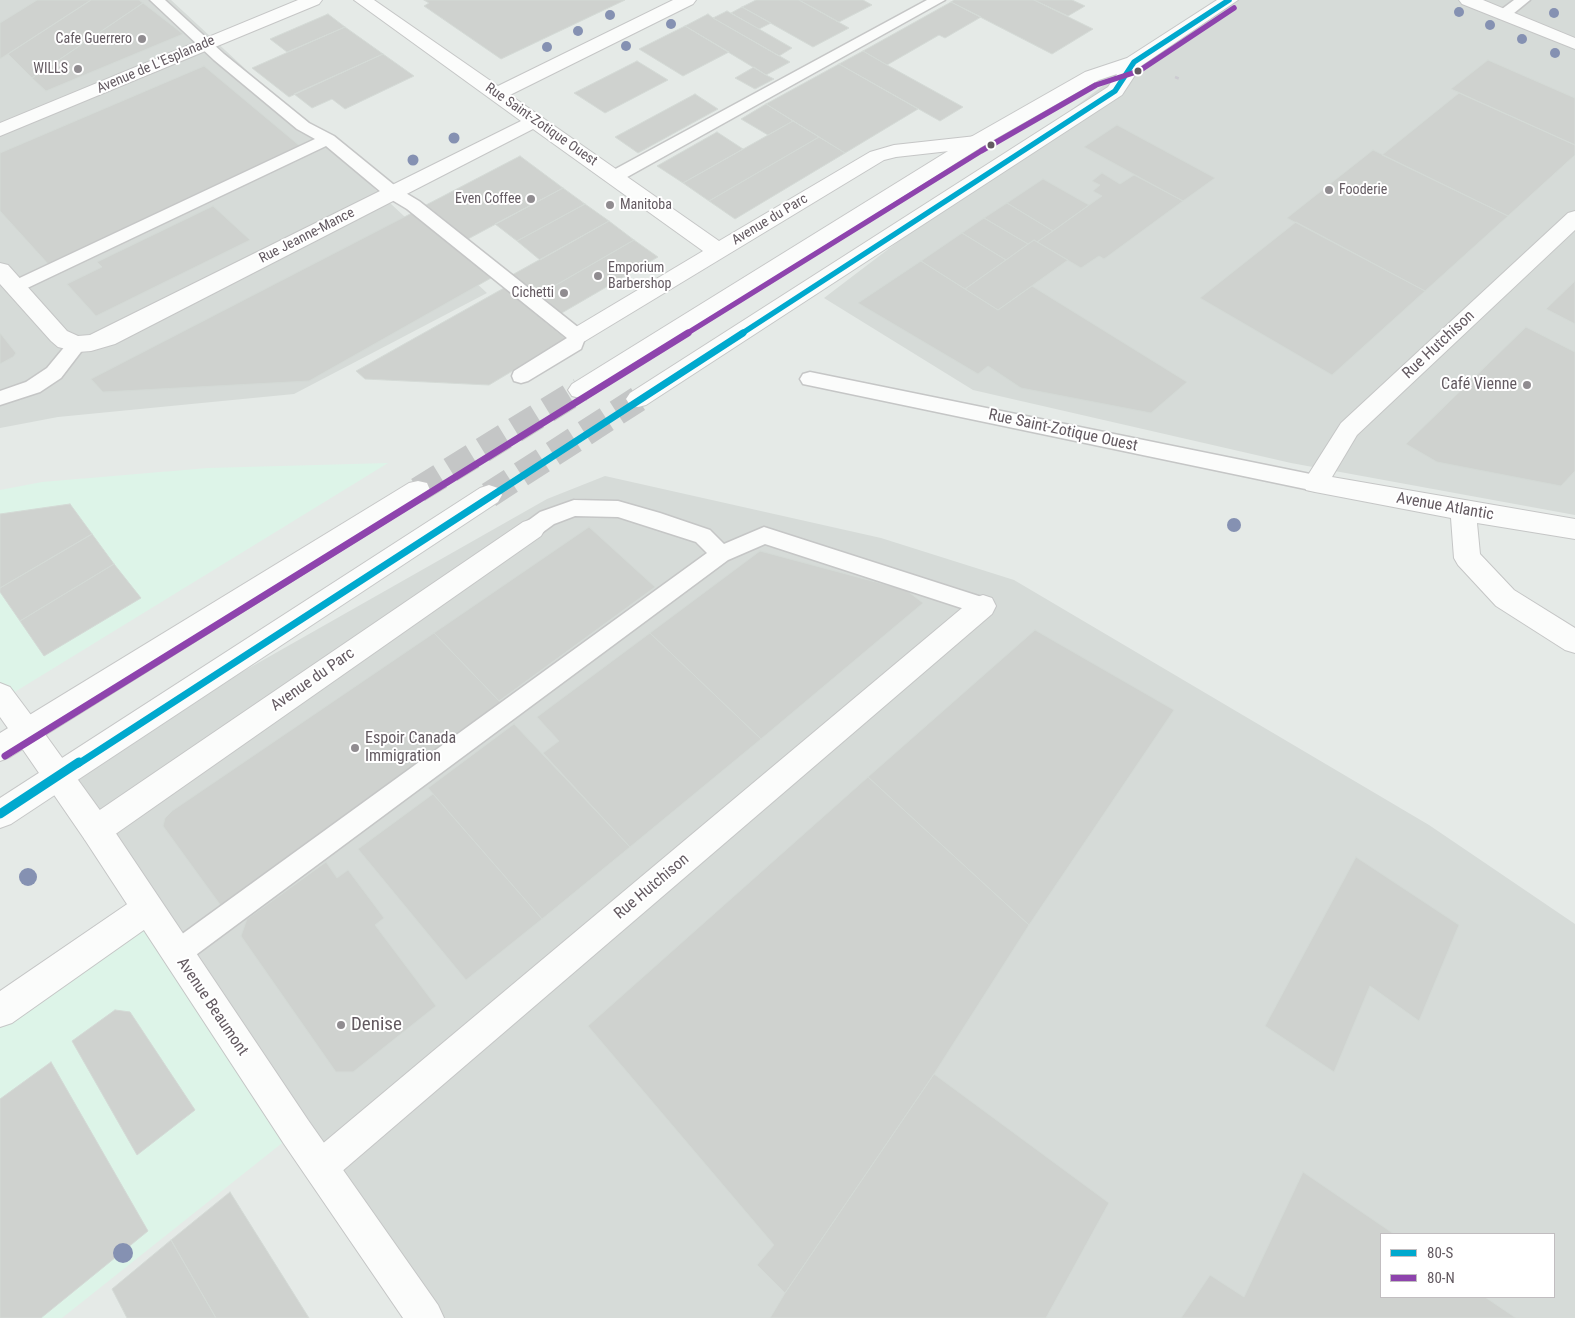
<!DOCTYPE html>
<meta charset="utf-8">
<style>
body{margin:0}
#map{position:relative;width:1575px;height:1318px;overflow:hidden;background:#e5eae7;font-family:"Roboto Condensed",sans-serif}
canvas{display:block}
.legend{position:absolute;left:1380px;top:1233px;width:175px;height:65px;box-sizing:border-box;background:#fff;border:1px solid #c1bdc0;margin:0;padding:6px 9px;list-style:none;font-size:15px;color:#635a61}
.legend li{display:flex;align-items:center;gap:10px;height:25px}
.legend b{width:25px;border:1px solid #c1bdc0}
</style>
<div id="map">
<canvas width="1575" height="1318"></canvas>
<ul class="legend">
<li><b style="height:6px;background:#00a9ce"></b>80-S</li>
<li><b style="height:6px;background:#8e44ad"></b>80-N</li>
</ul>
</div>
<script>
const ctx = document.querySelector('canvas').getContext('2d');
ctx.lineJoin = 'round';
function fill(path, color) {
  ctx.fillStyle = color;
  ctx.fill(path, 'evenodd');
}
function poly(rows) {
  const path = new Path2D();
  for (const r of rows) {
    path.moveTo(r[0], r[1]);
    for (let i = 2; i < r.length; i += 2) path.lineTo(r[i], r[i + 1]);
  }
  return path;
}
function stroke(path, color, width, dash) {
  ctx.strokeStyle = color;
  ctx.lineWidth = width;
  ctx.lineCap = dash ? 'butt' : 'round';
  ctx.setLineDash(dash || []);
  ctx.stroke(path);
}
function write(font, color, halo, rows, align = 'center') {
  ctx.font = font + ' "Roboto Condensed",sans-serif';
  ctx.lineWidth = 4;
  ctx.setLineDash([]);
  ctx.textBaseline = 'middle';
  ctx.strokeStyle = halo;
  ctx.fillStyle = color;
  for (const [text, x, y, turn = 0] of rows) {
    ctx.save();
    ctx.translate(x, y);
    ctx.rotate((+turn || 0) * Math.PI / 180);
    ctx.textAlign = isNaN(turn) ? turn : align;
    if (halo) ctx.strokeText(text, 0, 0);
    ctx.fillText(text, 0, 0);
    ctx.restore();
  }
}
fill(poly([
 [388,463,0,701,0,490,42,482,208,468],
 [147,909,296,1132,62,1318,0,1318,0,1024]
]), '#ddf4e8');
fill(poly([
 [0,0,171,0,487,293,294,394,58,417,0,428],
 [1230,0,1575,0,1575,515,1291,463,973,390,824,298,1134,62],
 [605,476,881,538,1014,580,1429,825,1575,924,1575,1318,425,1318,57,777,547,499],
 [1381,1234,1554,1234,1554,1297,1381,1297]
]), '#d6dbd8');
const building = poly([
 [37,0,91,0,0,59,0,23,37,0],
 [91,0,139,0,143,3,32,78,8,54,91,0],
 [424,0,625,0,501,59,424,6,429,3,424,0],
 [756,0,799,0,849,28,813,47,742,7,756,0],
 [799,0,863,0,872,5,839,22,799,0],
 [954,0,1034,0,1093,29,1052,54,951,2,954,0],
 [1034,0,1072,0,1085,6,1068,16,1034,0],
 [951,2,981,17,945,38,939,35,887,65,863,51,951,2],
 [143,3,183,34,46,91,32,78,143,3],
 [742,7,771,23,759,29,731,13,742,7],
 [727,11,759,29,792,48,779,56,713,18,727,11],
 [328,14,345,27,287,52,270,39,328,14],
 [708,14,713,18,790,62,766,75,685,26,708,14],
 [685,26,729,52,683,76,639,49,685,26],
 [345,27,383,54,289,97,252,68,345,27],
 [863,51,887,65,963,107,940,121,839,64,863,51],
 [383,54,414,76,345,109,332,99,312,108,294,94,383,54],
 [1488,60,1575,98,1575,145,1451,89,1488,60],
 [637,61,668,80,605,113,574,93,637,61],
 [839,64,918,109,845,153,766,104,839,64],
 [204,66,301,147,49,265,0,211,0,153,204,66],
 [754,67,766,75,774,79,755,89,735,78,754,67],
 [1459,93,1575,145,1575,155,1508,216,1382,155,1459,93],
 [695,94,718,109,638,153,615,137,695,94],
 [766,104,793,121,768,135,741,119,766,104],
 [793,121,819,137,709,201,683,183,793,121],
 [1117,125,1215,178,1183,201,1084,147,1117,125],
 [717,132,743,149,683,183,657,166,717,132],
 [819,137,845,153,735,219,709,201,819,137],
 [1373,150,1508,216,1425,291,1287,218,1373,150],
 [520,156,563,188,468,239,426,205,520,156],
 [1102,173,1120,184,1134,175,1183,201,1104,259,1099,256,1081,268,1037,242,1102,196,1093,191,1100,185,1092,181,1102,173],
 [1043,179,1089,205,1053,231,1007,203,1043,179],
 [563,188,585,204,517,241,495,224,563,188],
 [1007,203,1053,231,1037,242,1034,240,1028,244,984,218,1007,203],
 [585,204,609,221,540,260,517,241,585,204],
 [213,206,250,240,96,316,67,284,102,267,97,262,213,206],
 [412,213,491,278,309,381,103,392,91,379,412,213],
 [984,218,1028,244,1006,260,962,233,984,218],
 [609,221,634,240,537,296,512,275,609,221],
 [1296,222,1425,291,1332,375,1200,298,1296,222],
 [962,233,1006,260,965,289,921,261,962,233],
 [634,240,658,257,560,314,537,296,634,240],
 [1034,240,1068,260,998,310,965,289,1034,240],
 [921,261,998,310,1032,286,1187,382,1151,413,1021,388,988,366,978,374,858,303,921,261],
 [1575,281,1575,324,1546,309,1575,281],
 [504,288,566,339,489,385,365,379,356,371,504,288],
 [1526,327,1575,352,1575,471,1561,486,1437,462,1406,444,1526,327],
 [0,333,16,353,13,357,0,364,0,333],
 [70,504,92,534,0,588,0,514,70,504],
 [589,527,655,587,499,701,434,633,589,527],
 [92,534,114,564,20,621,0,592,0,588,92,534],
 [760,551,906,590,923,603,761,739,650,633,760,551],
 [114,564,141,598,44,656,20,621,114,564],
 [1035,630,1174,710,1029,925,868,777,1035,630],
 [434,633,503,705,224,910,163,826,165,818,172,811,434,633],
 [650,633,761,739,630,847,543,753,559,741,537,717,650,633],
 [514,724,630,847,542,919,428,788,514,724],
 [868,777,1029,925,934,1074,785,1293,757,1265,774,1245,588,1026,868,777],
 [433,794,542,919,466,980,358,849,433,794],
 [1356,857,1459,925,1419,1021,1370,986,1334,1072,1265,1026,1356,857],
 [326,862,337,878,348,870,384,918,375,925,436,1006,353,1072,336,1072,241,936,247,919,326,862],
 [115,1010,130,1012,195,1110,137,1155,72,1041,115,1010],
 [51,1062,148,1231,41,1318,0,1318,0,1099,51,1062],
 [934,1074,1109,1203,1046,1318,770,1318,785,1293,934,1074],
 [1303,1172,1394,1234,1381,1234,1381,1297,1485,1297,1516,1318,1181,1318,1210,1275,1244,1297,1303,1172],
 [230,1192,309,1318,216,1318,171,1240,230,1192],
 [171,1240,216,1318,127,1318,112,1289,171,1240]
]);
fill(building, '#cfd2cf');
stroke(building, '#d4dad6', 1);
stroke(poly([
 [418,490,580,390],
 [489,495,638,399]
]), '#c4c6c6', 26, [26, 12]);
const service = poly([
 [150,0,165,0,224,54,309,123,334,136,399,189,419,201,584,332,586,336,581,349,528,381,521,383,514,381,512,376,514,371,567,338,407,209,387,197,326,146,21,291,9,291,6,287,9,283,315,139,297,129,214,60,150,0],
 [927,0,945,0,620,181,614,182,608,181,606,177,608,173,927,0],
 [1514,0,1530,0,1508,18,1498,18,1496,15,1498,12,1514,0],
 [78,338,85,339,87,344,61,378,40,392,0,405,0,391,26,382,47,368,71,339,78,338],
 [810,372,1315,475,1322,478,1325,483,1322,488,1315,491,803,384,800,379,803,374,810,372],
 [574,500,618,501,660,513,710,530,724,544,764,527,991,600,994,606,991,612,983,615,765,544,728,560,185,963,176,967,167,963,163,954,167,945,707,553,696,542,618,517,575,516,554,524,539,535,532,537,525,535,522,529,525,523,540,512,574,500]
]);
const minor = poly([
 [298,0,322,0,319,4,0,136,0,123,298,0],
 [354,0,374,0,498,86,673,0,696,0,693,4,510,95,719,241,870,152,894,145,976,136,983,138,986,142,983,146,976,148,896,157,884,160,585,341,577,344,569,341,566,336,569,331,703,251,533,129,115,344,91,351,78,352,58,347,51,341,0,284,0,263,8,265,67,331,78,336,90,335,521,121,354,0],
 [1459,0,1483,0,1575,38,1575,49,1462,4,1459,0],
 [1575,211,1575,230,1357,435,1332,477,1575,519,1575,539,1477,523,1480,554,1514,590,1575,628,1575,653,1565,650,1496,606,1458,565,1454,558,1451,518,1315,492,1306,490,1303,483,1341,423,1568,213,1575,211],
 [532,519,541,522,545,529,541,536,107,840,96,844,85,840,81,830,85,820,523,522,532,519],
 [983,595,992,598,996,606,992,614,333,1179,321,1185,309,1179,303,1167,309,1155,974,598,983,595],
 [0,683,10,687,37,723,41,732,37,741,27,744,17,741,0,717,0,683],
 [147,894,158,898,163,909,158,920,12,1023,0,1027,0,991,136,898,147,894]
]);
const tertiary = poly([
 [27,720,37,723,107,820,308,1120,438,1305,444,1318,403,1318,284,1144,85,840,17,741,13,732,17,723,27,720]
]);
const secondary = poly([
 [1217,0,1238,0,1141,66,1122,95,646,405,638,407,630,405,626,399,630,393,1108,87,1117,74,1099,80,983,146,588,396,580,398,572,396,568,390,572,384,969,138,1085,72,1127,58,1217,0],
 [418,481,427,483,430,490,427,497,10,757,0,761,0,733,409,483,418,481],
 [489,485,498,488,502,495,498,502,11,824,0,828,0,798,480,488,489,485]
]);
stroke(service, '#c5c6c6', 3);
stroke(minor, '#c5c6c6', 2);
stroke(tertiary, '#c5c6c6', 2);
stroke(secondary, '#c6c7c7', 2);
stroke(poly([
 [1175,77,1180,79]
]), '#cccbd1', 2.5, [4, 2]);
fill(service, '#fbfcfb');
fill(minor, '#fbfcfb');
fill(tertiary, '#fbfcfb');
fill(secondary, '#fbfcfb');
stroke(poly([
 [741,334,1115,91,1134,62,1229,0]
]), '#00a9ce', 5.5);
stroke(poly([
 [78,764,743,333]
]), '#00a9ce', 7);
stroke(poly([
 [0,814,79,762]
]), '#00a9ce', 9);
stroke(poly([
 [686,334,981,151,1096,85,1139,71,1234,8]
]), '#8e44ad', 5.5);
stroke(poly([
 [5,756,688,333]
]), '#8e44ad', 7);
ctx.fillStyle = '#8591b2';
for (const [x, y, r] of [
 [1459,12,5],
 [1554,13,5],
 [610,15,5],
 [671,24,5],
 [1490,25,5],
 [578,31,5],
 [1522,39,5],
 [626,46,5],
 [547,47,5],
 [1555,53,5],
 [454,138,5.5],
 [413,160,5.5],
 [1234,525,7],
 [28,877,9],
 [123,1253,10]
]) {
  ctx.beginPath();
  ctx.arc(x, y, r, 0, 2 * Math.PI);
  ctx.fill();
}
for (const [x, y, r, color] of [
 [142,39,5,"#908c90"],
 [78,69,5,"#908c90"],
 [1138,71,4.5,"#635a61"],
 [991,145,4.5,"#635a61"],
 [1329,190,5,"#908c90"],
 [531,199,5,"#908c90"],
 [610,205,5,"#908c90"],
 [598,276,5,"#908c90"],
 [564,293,5,"#908c90"],
 [1527,385,5,"#908c90"],
 [355,748,5,"#908c90"],
 [341,1025,5,"#908c90"]
]) {
  const dot = new Path2D();
  dot.arc(x, y, r, 0, 2 * Math.PI);
  ctx.fillStyle = color;
  ctx.fill(dot);
  stroke(dot, '#fff', 2);
}
write('14px', '#635a61', '#fff', [
 ["Cafe Guerrero",132,39],
 ["WILLS",68,69],
 ["Fooderie",1339,190,"left"],
 ["Even Coffee",521,199],
 ["Manitoba",620,205,"left"],
 ["Emporium",608,268,"left"],
 ["Barbershop",608,284,"left"],
 ["Cichetti",554,293]
], 'right');
write('14px', '#635a61', '#fff', [
 ["Avenue de L'Esplanade",156,65,-23],
 ["Rue Saint-Zotique Ouest",541,125,35],
 ["Avenue du Parc",770,220,-31],
 ["Rue Jeanne-Mance",307,236,-27]
]);
write('16px', '#635a61', '#fff', [
 ["Rue Hutchison",1439,345,-43],
 ["Rue Saint-Zotique Ouest",1063,431,12],
 ["Avenue Atlantic",1445,507,10],
 ["Avenue du Parc",313,680,-35],
 ["Rue Hutchison",652,887,-40],
 ["Avenue Beaumont",212,1007,56]
]);
write('16px', '#635a61', '#fff', [
 ["Café Vienne",1517,385],
 ["Espoir Canada",365,739,"left"],
 ["Immigration",365,757,"left"]
], 'right');
write('19px', '#635a61', '#fff', [
 ["Denise",351,1025]
], 'left');
</script>
